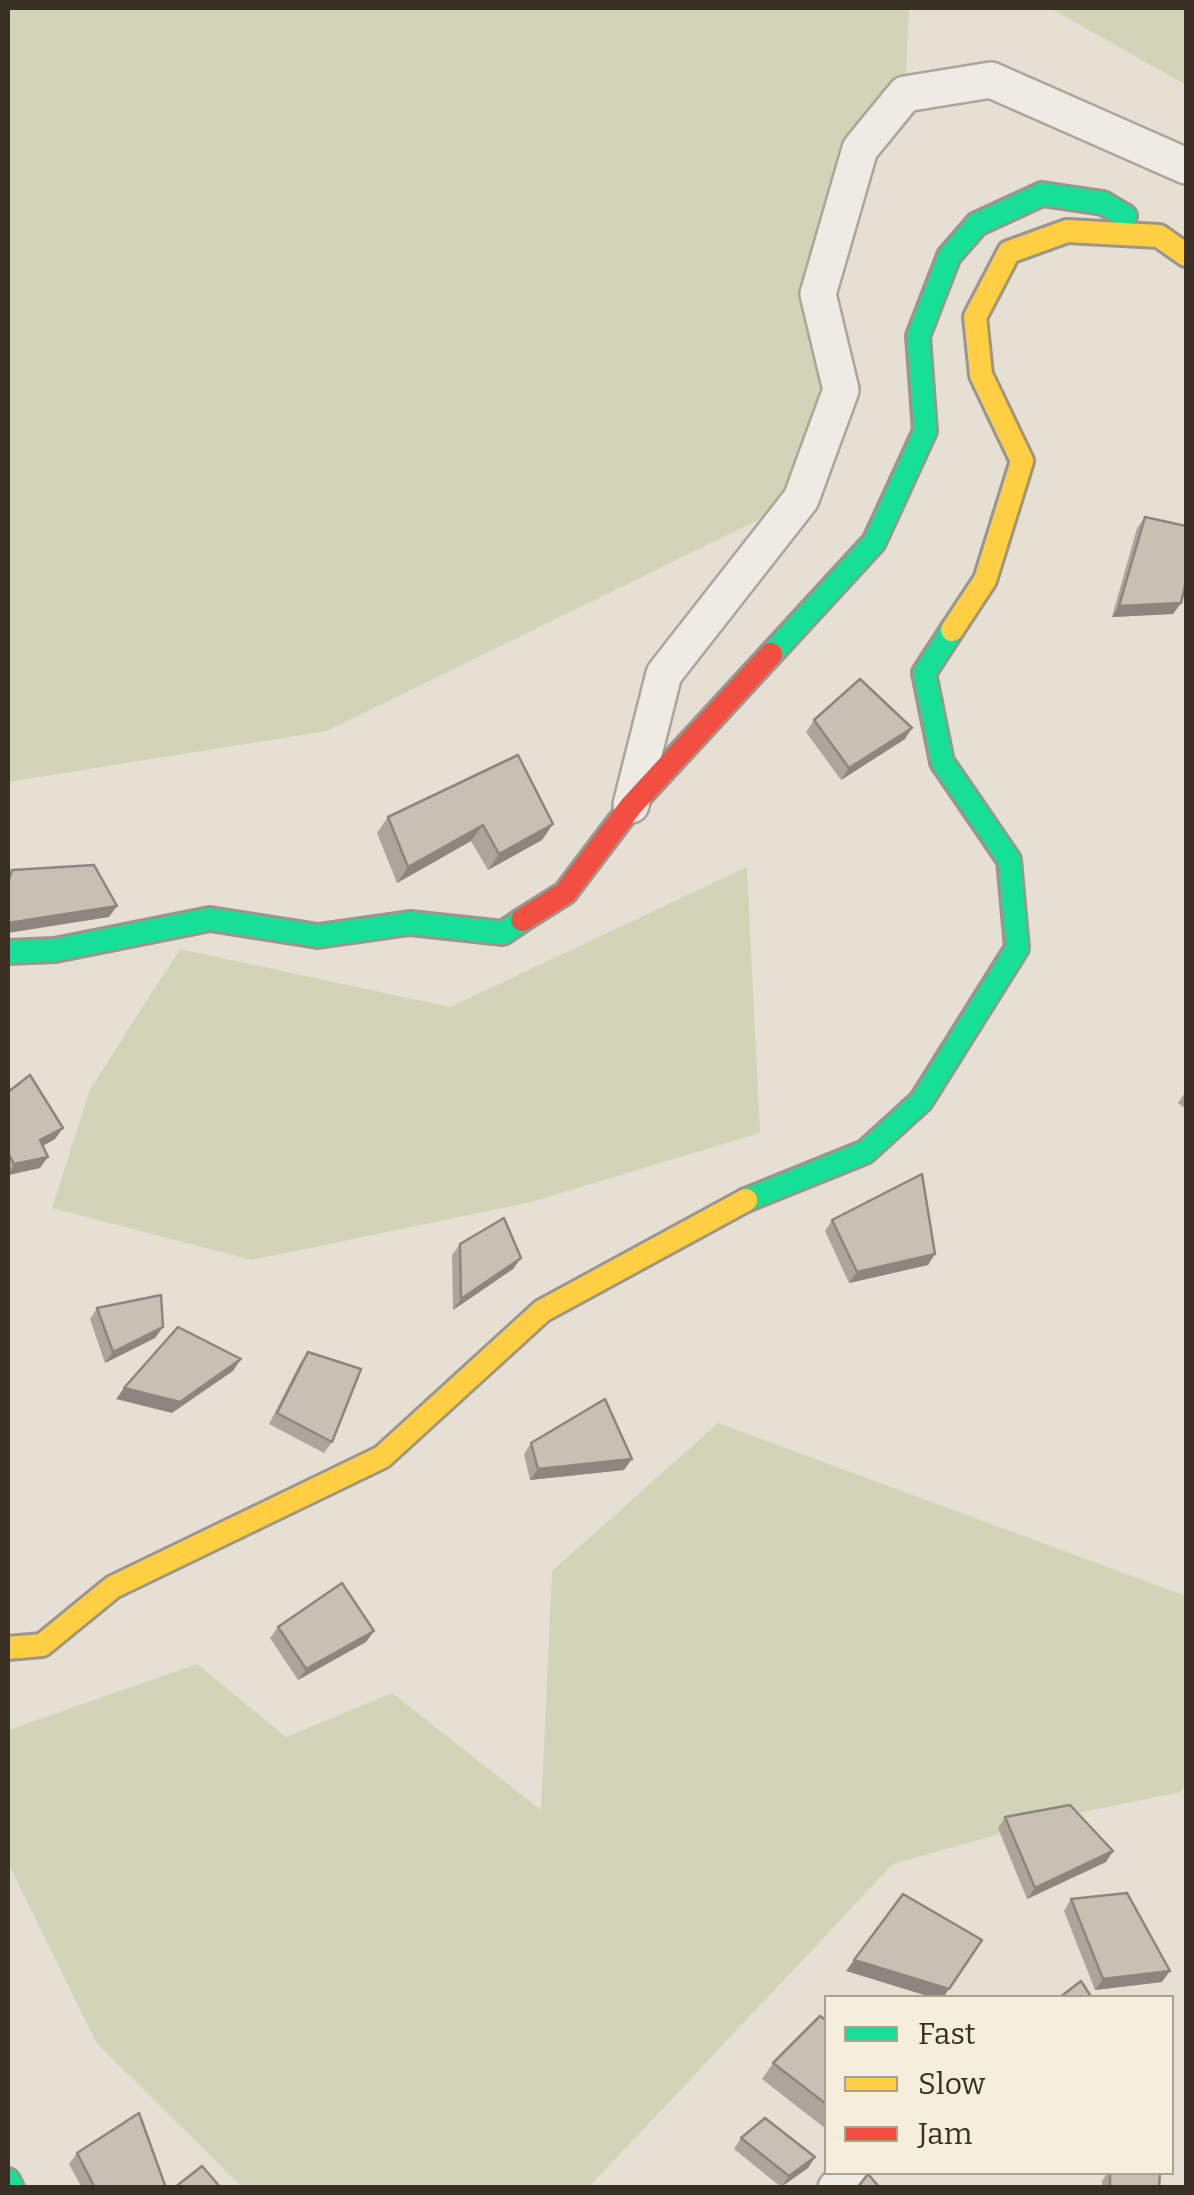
<!DOCTYPE html>
<style>
body{margin:0}
#map{position:relative;width:1194px;height:2195px;overflow:hidden;background:#e5e0d3;font-family:Bitter,serif}
canvas{display:block}
.frame{position:absolute;inset:0;border:10px solid #3a2f23;pointer-events:none}
.legend{position:absolute;left:824px;top:1995px;width:350px;height:180px;box-sizing:border-box;background:#f4eedb;border:2px solid #aaa291;margin:0;padding:12px 18px;list-style:none;font-size:30px;color:#3a2f23}
.legend li{display:flex;align-items:center;gap:20px;height:50px}
.legend b{width:50px;border:2px solid #aaa291}
</style>
<div id="map">
<canvas width="1194" height="2195"></canvas>
<div class="frame"></div>
<ul class="legend">
<li><b style="height:12px;background:#16e098"></b>Fast</li>
<li><b style="height:12px;background:#ffcf43"></b>Slow</li>
<li><b style="height:12px;background:#f24e42"></b>Jam</li>
</ul>
</div>
<script>
const ctx = document.querySelector('canvas').getContext('2d');
ctx.lineJoin = 'round';
function fill(path, color) {
  ctx.fillStyle = color;
  ctx.fill(path, 'evenodd');
}
function poly(rows) {
  const path = new Path2D();
  for (const r of rows) {
    path.moveTo(r[0], r[1]);
    for (let i = 2; i < r.length; i += 2) path.lineTo(r[i], r[i + 1]);
  }
  return path;
}
function stroke(path, color, width, dash) {
  ctx.strokeStyle = color;
  ctx.lineWidth = width;
  ctx.lineCap = dash ? 'butt' : 'round';
  ctx.setLineDash(dash || []);
  ctx.stroke(path);
}
fill(poly([
 [8,8,909,8,905,94,860,149,801,499,327,731,8,782],
 [1050,8,1186,8,1186,85],
 [747,867,760,1133,531,1202,252,1260,52,1208,90,1089,180,949,450,1007],
 [718,1423,1186,1596,1186,1785,1180,1792,1063,1816,893,1864,589,2187,242,2187,96,2042,8,1863,8,1730,197,1664,286,1737,392,1693,541,1810,552,1571]
]), '#d2d4b7');
const street = poly([
 [631,805,664,674,801,499,841,390,818,294,860,149,905,94,991,80,1186,166],
 [836,2188,850,2172]
]);
const fast = poly([
 [771,654,874,542,925,431,918,336,949,256,977,224,1042,194,1103,203,1125,216],
 [8,952,55,950,210,919,318,936,410,923,503,933,522,920],
 [746,1200,865,1152,921,1101,1017,948,1009,860,942,762,924,673,952,630],
 [8,2180,12,2188]
]);
const slow = poly([
 [952,630,985,580,1022,461,981,375,975,317,1009,252,1067,231,1159,236,1186,255],
 [8,1648,42,1645,113,1587,382,1457,542,1311,746,1200]
]);
const jam = poly([
 [522,920,565,893,631,806,771,654]
]);
stroke(street, '#aba59b', 40);
stroke(fast, '#9b958b', 28);
stroke(slow, '#9b958b', 28);
stroke(jam, '#9b958b', 28);
stroke(street, '#eeebe4', 35);
stroke(fast, '#16e098', 22);
stroke(slow, '#ffcf43', 22);
stroke(jam, '#f24e42', 22);
fill(poly([
 [1145,517,1181,603,1173,614,1112,617,1137,528],
 [814,720,905,739,841,780,806,732],
 [388,817,553,824,542,840,488,870,471,841,397,883,377,833],
 [1186,1091,1186,1109,1178,1103],
 [8,1092,63,1128,55,1139,43,1146,40,1168,8,1175],
 [832,1220,928,1265,849,1283,825,1231],
 [460,1244,521,1258,513,1269,453,1310,452,1255],
 [97,1308,163,1327,155,1338,105,1363,90,1319],
 [308,1352,332,1442,324,1453,269,1424,300,1363],
 [531,1443,624,1470,530,1480,524,1454],
 [278,1627,374,1631,366,1642,298,1680,270,1638],
 [1005,1817,1113,1851,1106,1862,1027,1899,998,1828],
 [1071,1899,1162,1982,1095,1990,1064,1911],
 [826,2020,826,2129,762,2079,773,2063],
 [741,2138,815,2157,808,2168,781,2187,734,2149],
 [77,2153,166,2188,82,2188,69,2164],
 [1108,2172,1160,2172,1159,2188,1102,2188,1102,2181]
]), '#ada59b');
fill(poly([
 [1181,603,1173,614,1112,617,1119,606],
 [912,728,905,739,841,780,849,768],
 [553,824,542,840,488,870,499,854],
 [483,825,471,841,397,883,408,867],
 [117,906,109,917,8,933,8,923],
 [63,1128,55,1139,32,1152,40,1140],
 [48,1157,40,1168,8,1175,14,1164],
 [935,1254,928,1265,849,1283,857,1272],
 [521,1258,513,1269,453,1310,461,1299],
 [163,1327,155,1338,105,1363,113,1352],
 [241,1359,233,1371,172,1413,116,1399,124,1388],
 [632,1459,624,1470,530,1480,538,1469],
 [374,1631,366,1642,298,1680,306,1669],
 [1113,1851,1106,1862,1027,1899,1035,1888],
 [854,1960,949,1989,943,1998,934,1998,846,1971],
 [1170,1971,1162,1982,1095,1990,1103,1979],
 [815,2157,808,2168,781,2187,789,2176]
]), '#8d867e');
const building = poly([
 [1145,517,1186,526,1186,581,1181,603,1119,606,1145,517],
 [860,679,912,728,849,768,814,720,860,679],
 [518,755,553,824,499,854,483,825,408,867,388,817,518,755],
 [94,865,117,906,8,923,8,882,12,870,94,865],
 [30,1075,63,1128,40,1140,48,1157,14,1164,8,1153,8,1092,30,1075],
 [922,1174,935,1254,857,1272,832,1220,922,1174],
 [504,1218,521,1258,461,1299,460,1244,504,1218],
 [161,1295,163,1327,113,1352,97,1308,161,1295],
 [178,1327,241,1359,180,1402,124,1388,178,1327],
 [308,1352,361,1369,332,1442,277,1413,308,1352],
 [605,1399,632,1459,538,1469,531,1443,605,1399],
 [342,1583,374,1631,306,1669,278,1627,342,1583],
 [1070,1805,1113,1851,1035,1888,1005,1817,1070,1805],
 [1127,1893,1170,1971,1103,1979,1071,1899,1127,1893],
 [903,1894,982,1940,949,1989,854,1960,903,1894],
 [1081,1981,1092,1998,1059,1998,1081,1981],
 [820,2016,826,2020,826,2104,773,2063,820,2016],
 [139,2113,166,2188,95,2188,77,2153,139,2113],
 [765,2118,815,2157,789,2176,741,2138,765,2118],
 [202,2166,221,2188,174,2188,202,2166],
 [1110,2172,1160,2172,1159,2188,1110,2188,1110,2172],
 [868,2174,880,2188,857,2188,868,2174]
]);
fill(building, '#c9c0b4');
stroke(building, '#8d867e', 2.5);
</script>
